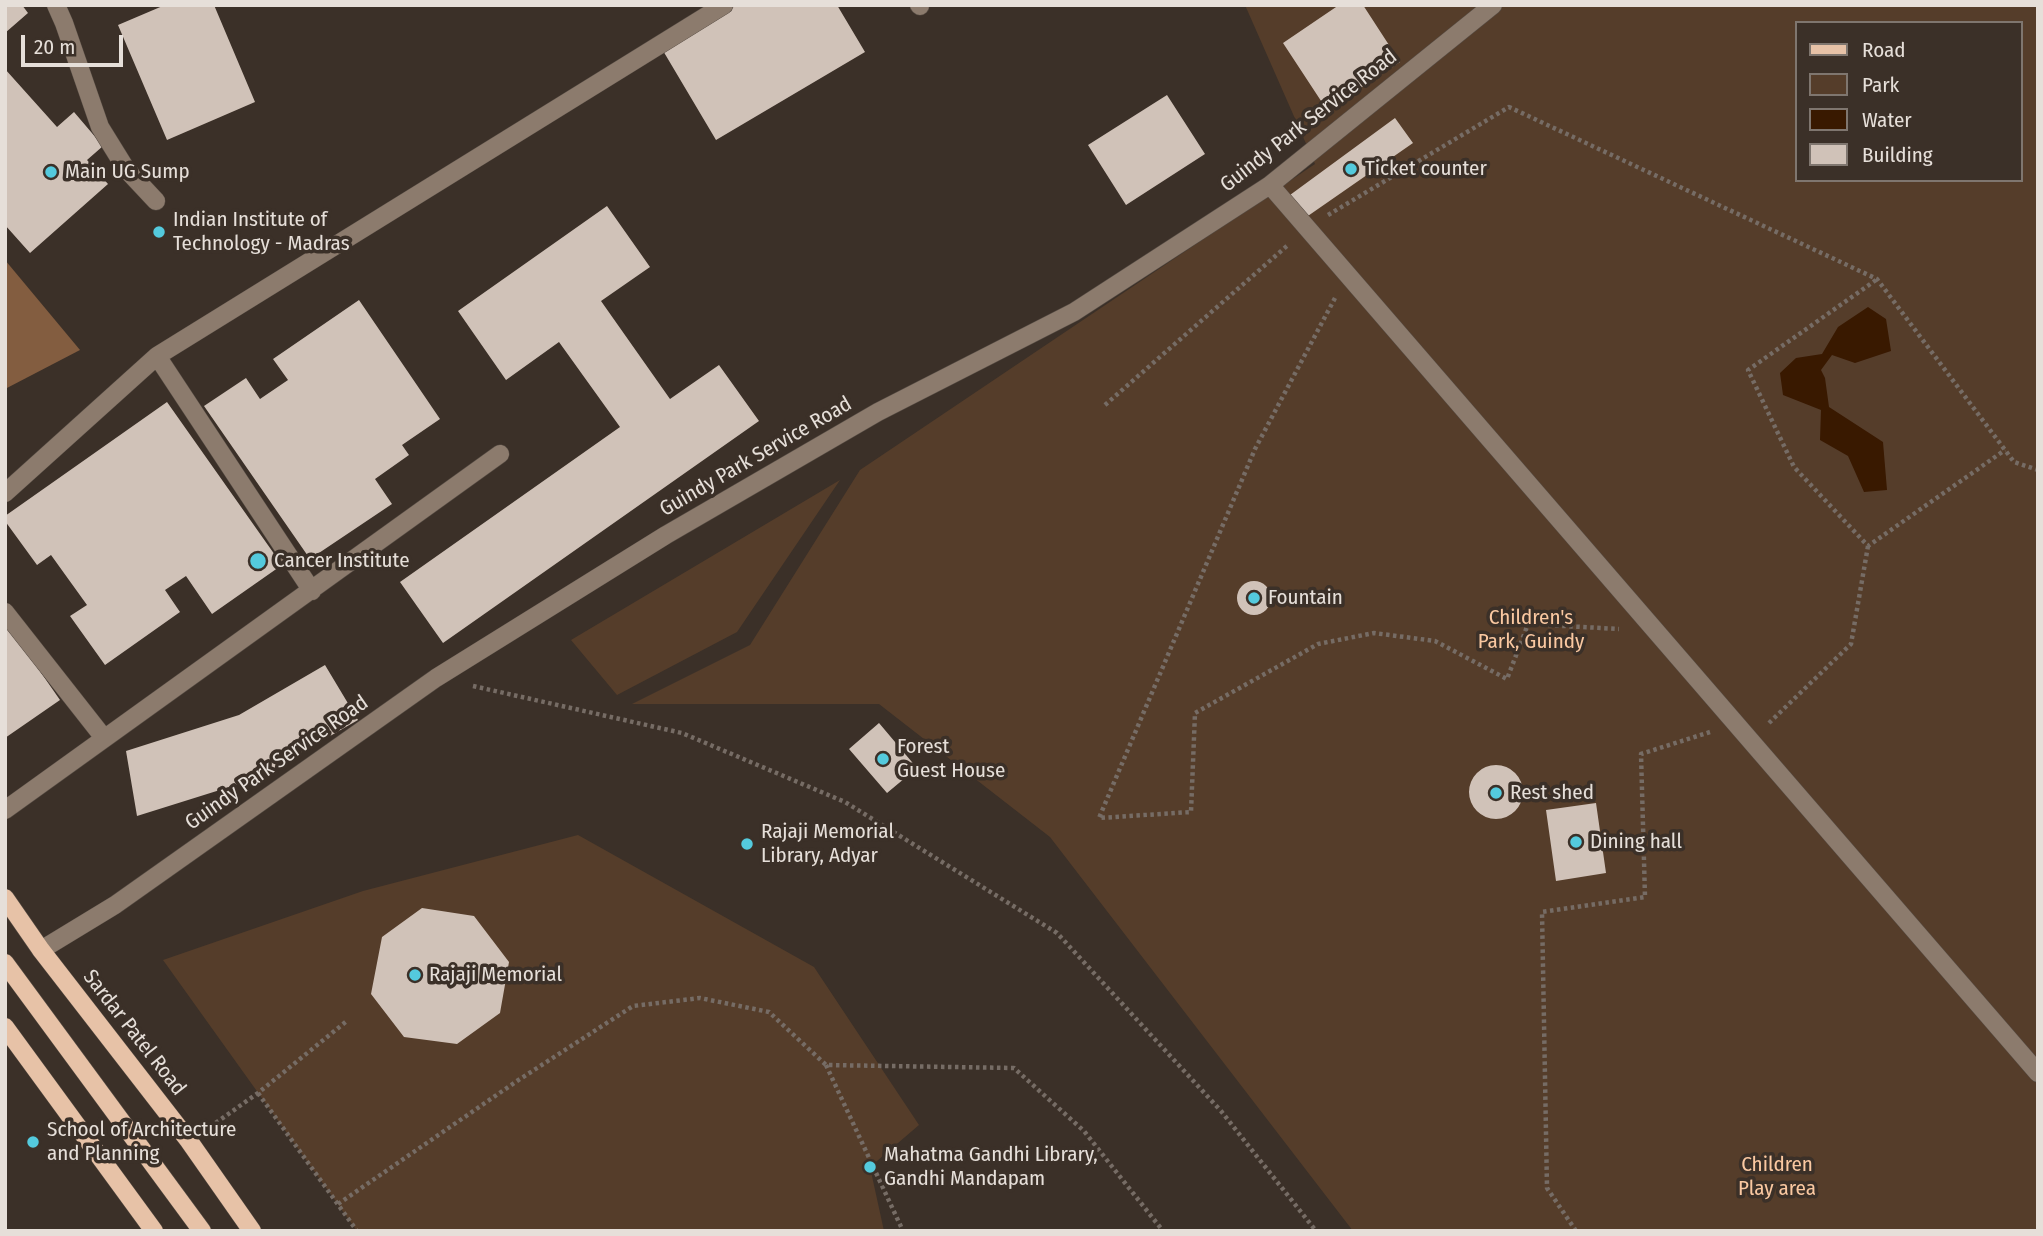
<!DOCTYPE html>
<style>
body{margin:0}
#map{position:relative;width:2043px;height:1236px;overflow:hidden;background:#3b3028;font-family:"Fira Sans Condensed",sans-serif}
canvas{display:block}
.frame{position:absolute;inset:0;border:7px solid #e6dfd9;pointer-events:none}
.legend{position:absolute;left:1795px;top:21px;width:228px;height:161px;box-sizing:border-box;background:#3b3028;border:2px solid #7f766f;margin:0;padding:9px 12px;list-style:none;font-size:21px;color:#e6dfd9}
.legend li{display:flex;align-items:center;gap:14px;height:35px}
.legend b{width:35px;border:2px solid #7f766f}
.scale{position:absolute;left:21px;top:35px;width:102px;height:32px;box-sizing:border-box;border:4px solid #e6dfd9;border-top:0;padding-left:9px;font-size:21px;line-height:24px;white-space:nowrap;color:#e6dfd9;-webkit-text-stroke:5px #3b3028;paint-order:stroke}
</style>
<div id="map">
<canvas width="2043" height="1236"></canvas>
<div class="frame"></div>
<ul class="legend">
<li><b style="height:9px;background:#e7c2a7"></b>Road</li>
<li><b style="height:19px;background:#553d2a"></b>Park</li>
<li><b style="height:19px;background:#391900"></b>Water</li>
<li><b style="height:19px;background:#d0c2b8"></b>Building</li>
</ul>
<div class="scale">20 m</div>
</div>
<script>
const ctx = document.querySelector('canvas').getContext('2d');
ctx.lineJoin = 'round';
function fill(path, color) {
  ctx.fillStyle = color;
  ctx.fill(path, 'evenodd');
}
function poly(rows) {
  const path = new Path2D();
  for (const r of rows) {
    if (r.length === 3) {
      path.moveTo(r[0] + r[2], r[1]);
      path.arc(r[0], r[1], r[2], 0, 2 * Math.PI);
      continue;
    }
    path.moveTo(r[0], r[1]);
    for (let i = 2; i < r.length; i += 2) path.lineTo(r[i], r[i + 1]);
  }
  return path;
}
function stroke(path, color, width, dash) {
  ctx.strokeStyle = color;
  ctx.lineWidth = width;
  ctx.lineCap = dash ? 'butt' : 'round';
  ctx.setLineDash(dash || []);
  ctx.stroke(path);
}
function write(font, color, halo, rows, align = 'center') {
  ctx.font = font + ' "Fira Sans Condensed",sans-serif';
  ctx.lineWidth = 7;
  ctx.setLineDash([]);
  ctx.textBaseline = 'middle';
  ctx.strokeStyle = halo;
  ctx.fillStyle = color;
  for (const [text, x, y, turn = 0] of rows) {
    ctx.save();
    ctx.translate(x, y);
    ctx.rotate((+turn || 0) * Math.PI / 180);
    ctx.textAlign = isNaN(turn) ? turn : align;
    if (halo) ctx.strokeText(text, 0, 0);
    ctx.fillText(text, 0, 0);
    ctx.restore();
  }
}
fill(poly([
 [1245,5,2038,5,2038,1231,1353,1231,1050,837,879,704,632,704,750,645,860,470,1315,164],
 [1796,23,2020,23,2020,180,1796,180],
 [840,480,737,632,617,695,571,640],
 [578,835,814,967,919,1125,870,1167,884,1231,357,1231,163,960,363,891]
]), '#553d2a');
fill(poly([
 [5,260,80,350,5,389]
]), '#835d40');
fill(poly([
 [1868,307,1886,319,1891,351,1855,363,1832,355,1821,370,1825,378,1829,407,1883,442,1887,490,1864,492,1848,456,1820,440,1821,410,1783,395,1780,373,1796,358,1822,354,1838,327]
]), '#391900');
fill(poly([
 [5,5,22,5,28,13,5,33],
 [165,5,214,5,255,102,167,140,118,25],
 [736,5,837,5,865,52,716,140,662,49],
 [1339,5,1363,5,1400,62,1327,110,1283,43],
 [5,69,57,127,74,112,103,146,87,160,108,184,30,253,5,225],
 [1167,95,1205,154,1126,205,1088,145],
 [1395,118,1413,143,1305,218,1290,195],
 [607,206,650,267,601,301,670,399,719,365,759,421,443,643,400,582,620,427,559,342,506,380,458,311],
 [359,300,440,419,402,445,409,455,375,479,392,504,310,559,204,406,246,378,260,399,288,380,273,359],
 [167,402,282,565,212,614,186,576,165,590,180,612,105,665,70,616,87,605,51,555,37,565,5,521,5,516],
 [1254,598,17],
 [10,628,60,700,5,738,5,631],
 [325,665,358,720,255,779,137,816,126,751,239,715],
 [879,723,917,768,887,793,849,749],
 [1496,792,27],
 [1596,803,1606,873,1556,881,1546,810],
 [422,908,474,916,509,962,500,1013,457,1044,404,1037,371,994,382,937]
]), '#d0c2b8');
const minor = poly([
 [56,5,64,23,100,127,126,169,156,201],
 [919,5,920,6],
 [1270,185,2038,1073],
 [157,356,724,5],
 [5,493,157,356,312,591],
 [5,612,104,738],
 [5,810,500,454],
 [41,950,115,905,436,678,666,535,878,412,1074,312,1270,185,1493,5]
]);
const major = poly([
 [5,898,41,950,189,1141,252,1231],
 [5,963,202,1231],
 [5,1027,154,1231]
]);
stroke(minor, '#564c44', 19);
stroke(major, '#564c44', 19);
stroke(poly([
 [1328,215,1509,107,1877,279,2014,462,2038,470],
 [1876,280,1748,370,1794,467,1868,546,2005,450],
 [1335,298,1255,449,1099,818,1191,812,1195,713,1318,644,1374,633,1435,641,1507,679,1528,624,1619,629],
 [1105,405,1288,245],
 [473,686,682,733,845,802,1057,933,1221,1111,1316,1231],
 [1769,723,1851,644,1868,546],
 [826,1065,903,1231],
 [258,1093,357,1231],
 [210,1127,258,1093,348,1020],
 [338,1204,517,1081,633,1006,700,998,769,1012,826,1065,1014,1068,1084,1131,1163,1231],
 [1576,1231,1547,1188,1542,912,1645,897,1641,754,1710,732]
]), '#766c65', 4.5, [3.5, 3.5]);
stroke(minor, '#8c7b6d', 18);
stroke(major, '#e7c2a7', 18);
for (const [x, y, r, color] of [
 [1351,169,7,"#54cadd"],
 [51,172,7,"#54cadd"],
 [159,232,7,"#54cadd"],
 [258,561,9,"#54cadd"],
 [1254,598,7,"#54cadd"],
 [883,759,7,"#54cadd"],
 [1496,793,7,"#54cadd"],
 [1576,842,7,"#54cadd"],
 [747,844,7,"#54cadd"],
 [415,975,7,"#54cadd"],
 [33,1142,7,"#54cadd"],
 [870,1167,7,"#54cadd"]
]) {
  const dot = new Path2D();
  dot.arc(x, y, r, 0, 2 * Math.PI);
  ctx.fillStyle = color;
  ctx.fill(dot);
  stroke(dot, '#3b3028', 2.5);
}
write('21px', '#e6dfd9', '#3b3028', [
 ["Guindy Park Service Road",1309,121,-38],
 ["Guindy Park Service Road",756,457,-30],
 ["Guindy Park Service Road",277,763,-35],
 ["Sardar Patel Road",134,1033,52]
]);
write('21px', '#e6dfd9', '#3b3028', [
 ["Ticket counter",1365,169],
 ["Main UG Sump",65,172],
 ["Indian Institute of",173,220],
 ["Technology - Madras",173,244],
 ["Cancer Institute",274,561],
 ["Fountain",1268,598],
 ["Forest",897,747],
 ["Guest House",897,771],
 ["Rest shed",1510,793],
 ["Rajaji Memorial",761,832],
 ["Library, Adyar",761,856],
 ["Dining hall",1590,842],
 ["Rajaji Memorial",429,975],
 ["School of Architecture",47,1130],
 ["and Planning",47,1154],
 ["Mahatma Gandhi Library,",884,1155],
 ["Gandhi Mandapam",884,1179]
], 'left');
write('21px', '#fac8a1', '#3b3028', [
 ["Children's",1531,618],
 ["Park, Guindy",1531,642],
 ["Children",1777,1165],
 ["Play area",1777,1189]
]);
</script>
